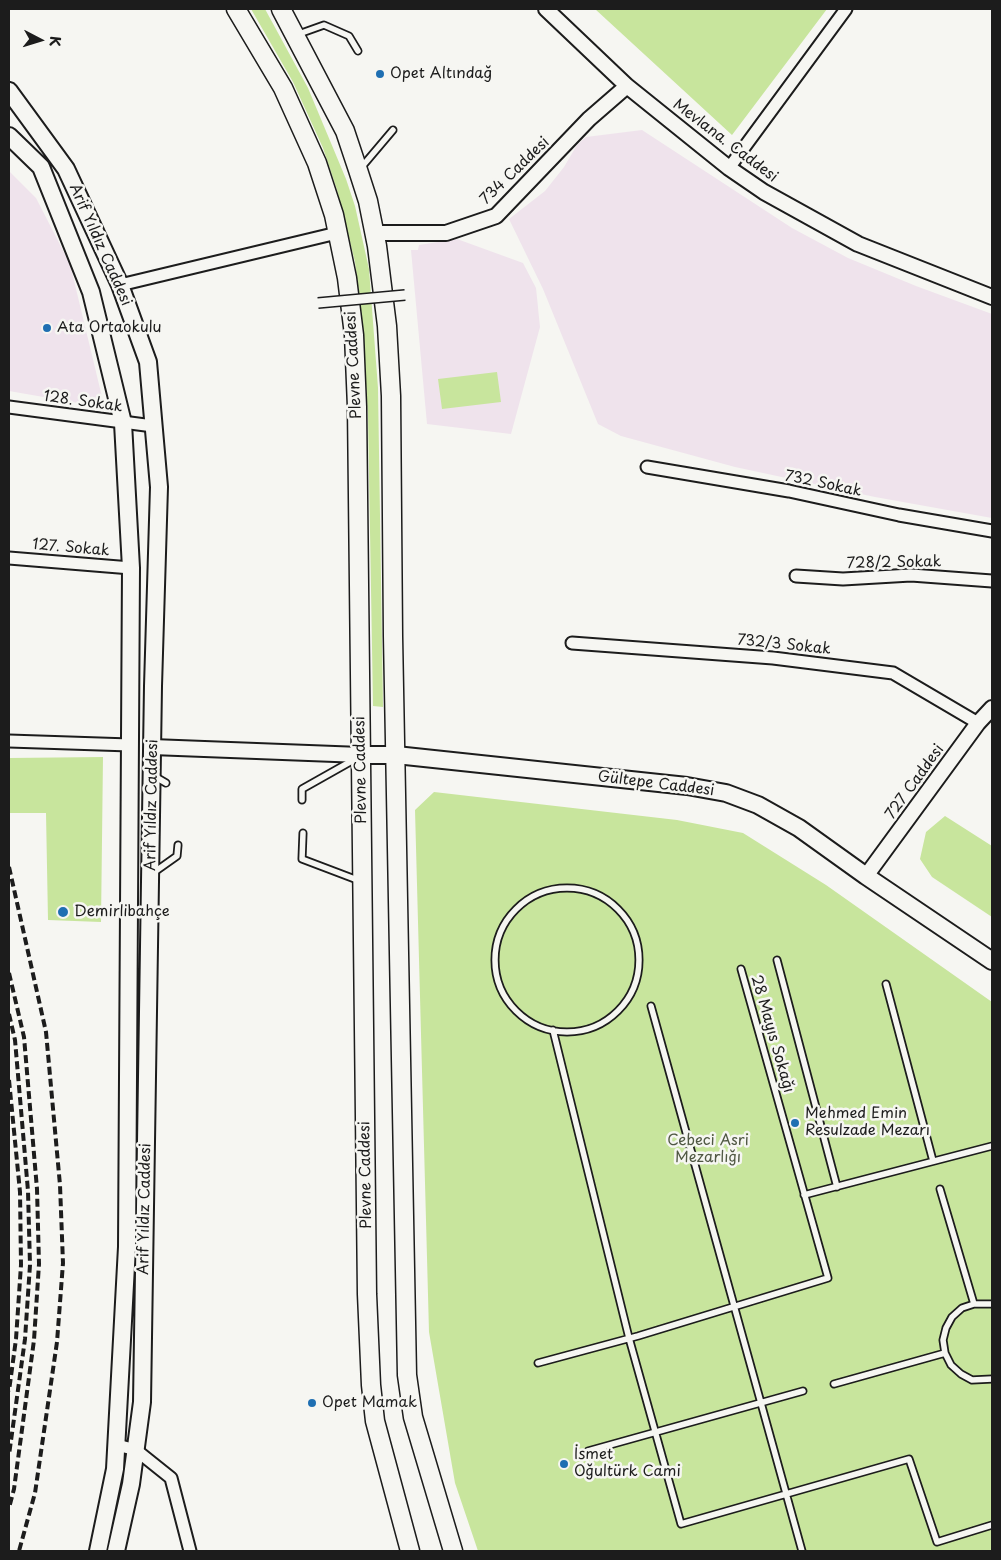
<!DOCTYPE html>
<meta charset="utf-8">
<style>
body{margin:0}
#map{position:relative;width:1001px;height:1560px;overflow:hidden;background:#f6f6f2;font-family:"Playpen Sans",sans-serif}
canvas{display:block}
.frame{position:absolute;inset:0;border:10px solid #1c1c1c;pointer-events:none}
.north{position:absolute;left:15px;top:15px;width:50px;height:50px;-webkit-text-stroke:4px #f6f6f2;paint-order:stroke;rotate:95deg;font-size:14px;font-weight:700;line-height:20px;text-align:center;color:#1c1c1c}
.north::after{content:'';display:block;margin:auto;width:18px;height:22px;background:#1c1c1c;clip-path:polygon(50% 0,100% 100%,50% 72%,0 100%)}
</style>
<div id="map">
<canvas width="1001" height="1560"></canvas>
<div class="frame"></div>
<div class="north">K</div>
</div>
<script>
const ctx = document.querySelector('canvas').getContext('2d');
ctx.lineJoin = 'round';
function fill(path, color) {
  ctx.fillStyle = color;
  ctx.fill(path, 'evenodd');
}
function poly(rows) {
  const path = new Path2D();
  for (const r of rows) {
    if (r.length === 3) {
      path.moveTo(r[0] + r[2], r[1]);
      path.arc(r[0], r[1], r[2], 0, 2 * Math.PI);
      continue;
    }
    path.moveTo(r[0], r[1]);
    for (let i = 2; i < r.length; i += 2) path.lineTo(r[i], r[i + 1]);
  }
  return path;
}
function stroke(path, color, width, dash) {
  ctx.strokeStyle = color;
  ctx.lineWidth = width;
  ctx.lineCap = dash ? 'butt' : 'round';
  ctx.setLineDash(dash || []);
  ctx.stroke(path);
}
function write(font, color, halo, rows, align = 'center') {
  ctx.font = font + ' "Playpen Sans",sans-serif';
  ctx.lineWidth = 5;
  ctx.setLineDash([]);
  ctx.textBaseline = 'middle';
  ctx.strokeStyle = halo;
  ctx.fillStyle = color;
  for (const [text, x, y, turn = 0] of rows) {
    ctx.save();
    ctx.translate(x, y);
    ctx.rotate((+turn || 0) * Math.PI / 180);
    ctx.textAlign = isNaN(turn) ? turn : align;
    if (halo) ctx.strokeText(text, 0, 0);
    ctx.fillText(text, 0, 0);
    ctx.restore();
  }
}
fill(poly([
 [642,130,792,228,848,258,916,286,992,314,992,518,875,497,735,467,621,436,598,424,543,289,509,219,545,191,564,167,577,145,586,137],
 [9,171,36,198,70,264,103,401,78,403,9,391],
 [457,239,523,263,536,288,540,327,511,434,427,424,411,250,418,250,419,245]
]), '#efe3ec');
fill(poly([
 [251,9,265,9,308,88,346,179,355,206,369,269,378,388,383,707,373,706,368,415,361,310,355,262,337,190,323,148,293,82],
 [595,9,827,9,732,135],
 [497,372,501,402,442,409,438,379],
 [103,757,101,922,48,920,46,813,9,813,9,758],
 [434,792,677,820,743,833,826,885,992,1002,992,1551,478,1551,455,1483,429,1332,415,810],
 [945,816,992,846,992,917,932,877,920,859,926,832]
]), '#c8e59d');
const service = poly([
 [296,35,324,25,349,36,358,51],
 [360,169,393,130],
 [154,776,166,783],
 [302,800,302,789,357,758],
 [303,833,302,859,360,881],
 [153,873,177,856,178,845],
 [567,960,72],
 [777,960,837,1187],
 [886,984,933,1161],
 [651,1006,802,1551],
 [553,1030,629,1338,681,1524,909,1459,937,1542,992,1525],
 [940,1189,974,1304],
 [804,1195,992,1146],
 [992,1304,974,1304,962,1308,952,1317,946,1328,943,1340,945,1353,951,1365,961,1374,972,1380,992,1379],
 [538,1363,638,1336,828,1278,741,969],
 [834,1384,945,1353],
 [588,1451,803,1391]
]);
const minor = poly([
 [729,168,846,9],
 [120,285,337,233],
 [9,407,153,426],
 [647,467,789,491,899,515,992,531],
 [9,558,131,568],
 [796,576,843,579,911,575,992,581],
 [572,643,773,658,893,673,978,723],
 [9,741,130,745],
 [117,1445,136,1450,171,1478,190,1551]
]);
const tertiary = poly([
 [546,9,627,86,729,168,764,192,858,244,992,297],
 [375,233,446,233,496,216,589,119,627,86],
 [152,747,361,755],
 [866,876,978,723,992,708]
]);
const secondary = poly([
 [9,91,66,169,120,285,148,362,159,487,153,686,142,1402,131,1484,116,1551],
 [9,136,41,167,91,292,123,423,131,568,127,1247,115,1469,98,1551],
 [361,755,396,755,687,786,726,793,758,805,799,828,866,876,992,961]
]);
const primary = poly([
 [236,9,283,88,317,163,334,215,347,278,354,335,357,407,367,1294,371,1385,375,1421,410,1551],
 [281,9,345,131,358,170,368,201,377,246,387,326,391,396,393,636,407,1375,413,1417,453,1551]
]);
stroke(service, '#1c1c1c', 9);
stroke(minor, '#1c1c1c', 15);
stroke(tertiary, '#1c1c1c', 18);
stroke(secondary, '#1c1c1c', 20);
stroke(primary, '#1c1c1c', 21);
stroke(service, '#f6f6f2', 5.5);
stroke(minor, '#f6f6f2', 11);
stroke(tertiary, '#f6f6f2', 14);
stroke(secondary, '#f6f6f2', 16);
stroke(primary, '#f6f6f2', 18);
stroke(poly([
 [9,867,46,1032,60,1185,63,1263,57,1342,35,1493,19,1551],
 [9,973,24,1037,37,1189,39,1264,34,1340,14,1489,9,1508],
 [9,1014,15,1040,28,1191,30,1265,25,1339,9,1455],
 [9,1080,20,1192,21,1265,16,1339,9,1391]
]), '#1c1c1c', 4, [8, 4]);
const pedestrianBridge = poly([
 [318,303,405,295]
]);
stroke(pedestrianBridge, '#1c1c1c', 12, []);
stroke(pedestrianBridge, '#f6f6f2', 9);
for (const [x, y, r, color] of [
 [380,74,5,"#1f6fb2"],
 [47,328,5,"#1f6fb2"],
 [63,912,6,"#1f6fb2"],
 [795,1123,5,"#1f6fb2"],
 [312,1403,5,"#1f6fb2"],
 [564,1464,5,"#1f6fb2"]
]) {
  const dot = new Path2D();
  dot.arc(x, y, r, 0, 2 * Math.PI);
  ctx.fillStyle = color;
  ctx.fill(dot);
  stroke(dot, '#f6f6f2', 2);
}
write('15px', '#1c1c1c', '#f6f6f2', [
 ["Opet Altındağ",390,74],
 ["Ata Ortaokulu",57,328],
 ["Demirlibahçe",74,912],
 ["Mehmed Emin",805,1114],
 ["Resulzade Mezarı",805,1131],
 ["Opet Mamak",322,1403],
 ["İsmet",574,1455],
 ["Oğultürk Cami",574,1472]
], 'left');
write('15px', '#1c1c1c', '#f6f6f2', [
 ["Mevlana. Caddesi",725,141,37],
 ["734 Caddesi",515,171,-44],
 ["Arif Yıldız Caddesi",100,245,66],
 ["Plevne Caddesi",354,365,-93],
 ["128. Sokak",83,402,8],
 ["732 Sokak",823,484,12],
 ["127. Sokak",71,548,5],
 ["728/2 Sokak",894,563,-1],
 ["732/3 Sokak",784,645,6],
 ["Plevne Caddesi",361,770,-91],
 ["727 Caddesi",915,782,-54],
 ["Gültepe Caddesi",656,784,7],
 ["Arif Yıldız Caddesi",152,805,-89],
 ["28 Mayıs Sokağı",772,1034,74],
 ["Plevne Caddesi",366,1175,-91],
 ["Arif Yıldız Caddesi",145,1209,-89]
]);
write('15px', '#505843', '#f6f6f2', [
 ["Cebeci Asri",708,1141],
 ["Mezarlığı",708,1158]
]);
</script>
